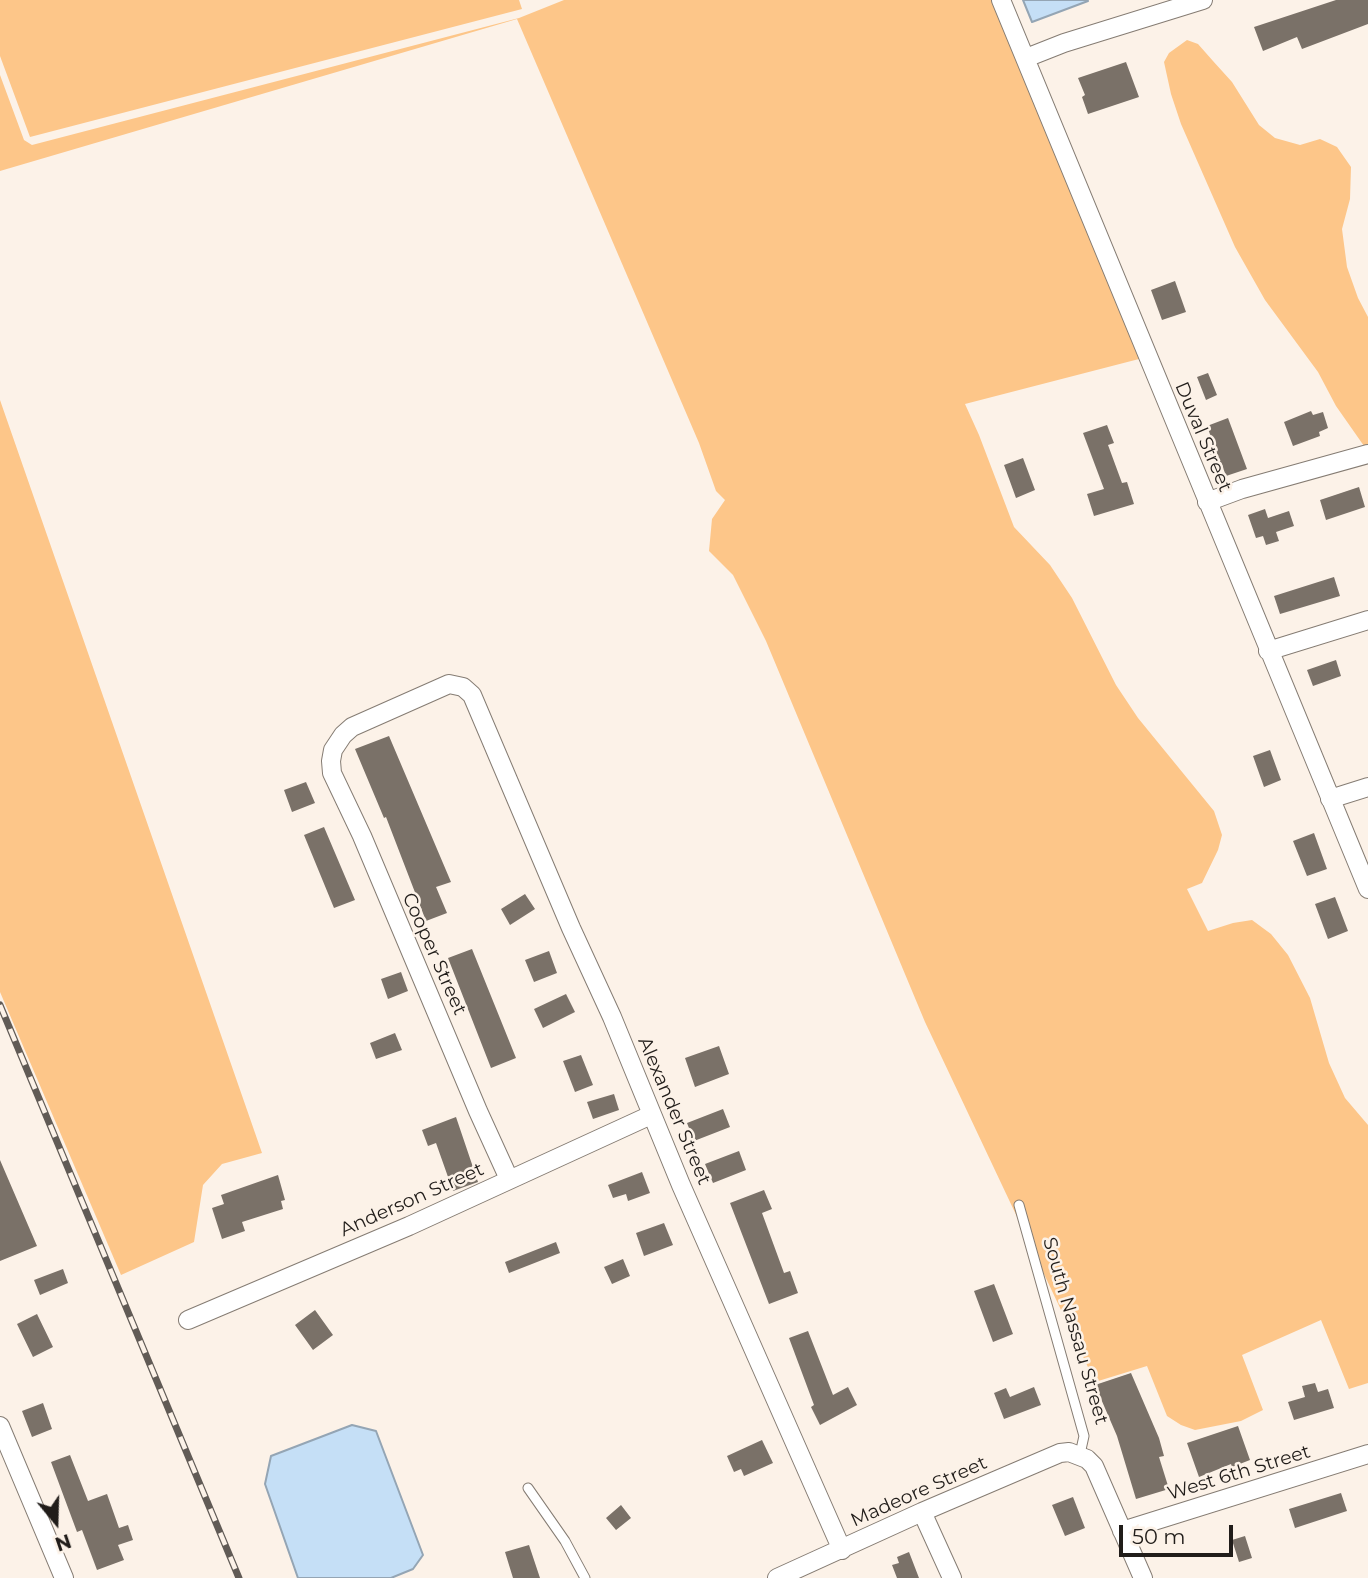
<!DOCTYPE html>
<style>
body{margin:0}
#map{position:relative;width:1368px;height:1578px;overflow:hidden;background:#fcf2e8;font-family:Montserrat,sans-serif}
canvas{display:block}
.north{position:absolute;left:21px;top:1487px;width:70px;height:70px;-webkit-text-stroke:5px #fcf2e8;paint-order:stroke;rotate:161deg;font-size:19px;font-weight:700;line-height:28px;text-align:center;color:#211d1a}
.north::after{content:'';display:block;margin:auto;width:24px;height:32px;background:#211d1a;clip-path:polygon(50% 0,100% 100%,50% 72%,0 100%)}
.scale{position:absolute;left:1119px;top:1525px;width:114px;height:32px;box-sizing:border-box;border:4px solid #211d1a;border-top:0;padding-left:9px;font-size:21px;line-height:24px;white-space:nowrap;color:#211d1a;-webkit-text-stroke:5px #fcf2e8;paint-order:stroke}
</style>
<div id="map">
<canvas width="1368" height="1578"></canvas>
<div class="north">N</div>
<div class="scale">50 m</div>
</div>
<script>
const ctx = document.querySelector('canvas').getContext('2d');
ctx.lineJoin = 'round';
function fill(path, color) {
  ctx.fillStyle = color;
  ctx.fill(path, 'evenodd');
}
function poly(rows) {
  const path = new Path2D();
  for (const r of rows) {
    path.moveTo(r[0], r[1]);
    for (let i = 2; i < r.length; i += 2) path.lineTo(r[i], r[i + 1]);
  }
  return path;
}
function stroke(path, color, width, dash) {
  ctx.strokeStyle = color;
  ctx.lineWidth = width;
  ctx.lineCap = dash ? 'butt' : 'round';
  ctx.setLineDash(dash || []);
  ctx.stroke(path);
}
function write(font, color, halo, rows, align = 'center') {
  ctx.font = font + ' Montserrat,sans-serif';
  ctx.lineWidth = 5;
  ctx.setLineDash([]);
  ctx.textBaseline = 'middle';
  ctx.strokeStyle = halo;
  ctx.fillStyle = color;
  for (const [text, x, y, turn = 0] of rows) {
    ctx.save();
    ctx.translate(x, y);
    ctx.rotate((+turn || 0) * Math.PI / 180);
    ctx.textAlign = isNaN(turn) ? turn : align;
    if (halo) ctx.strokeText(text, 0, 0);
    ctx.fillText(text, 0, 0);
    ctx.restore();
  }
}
fill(poly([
 [0,0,519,0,522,9,30,137,0,56],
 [564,0,993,0,1081,211,1139,359,965,404,979,435,1014,527,1050,565,1072,598,1116,685,1138,718,1214,811,1222,835,1218,850,1202,883,1187,889,1208,931,1233,923,1252,920,1271,934,1288,955,1310,998,1329,1063,1345,1098,1368,1125,1368,1383,1349,1389,1321,1320,1242,1355,1263,1410,1241,1421,1195,1430,1181,1425,1167,1416,1147,1366,1095,1382,925,1022,766,641,733,575,709,551,712,519,725,500,716,491,699,443,517,19,0,171,0,75,24,140,32,145,519,18],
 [1187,40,1198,44,1213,61,1232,82,1259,125,1275,138,1300,145,1320,139,1337,147,1351,167,1350,199,1342,229,1347,267,1358,298,1368,317,1368,444,1364,446,1336,406,1318,372,1265,300,1235,247,1181,124,1171,94,1164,62,1169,53],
 [0,400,262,1153,222,1164,203,1185,194,1242,121,1275,0,992]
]), '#fdc689');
const water = poly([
 [1023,0,1087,0,1088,1,1032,22,1023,0],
 [352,1425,376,1431,423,1555,413,1569,391,1578,298,1578,265,1484,271,1456,352,1425]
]);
fill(water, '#c5dff6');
stroke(water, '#94a5b4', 2);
fill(poly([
 [1336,0,1368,0,1368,24,1302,49,1297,37,1263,51,1254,27],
 [1126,62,1139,97,1088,114,1082,97,1085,95,1078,78],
 [1175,281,1186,312,1162,320,1151,290],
 [1208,373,1217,395,1206,400,1197,377],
 [1311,411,1313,415,1323,412,1328,428,1319,432,1320,436,1293,446,1284,422],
 [1228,418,1247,469,1226,476,1221,462,1215,464,1210,453,1216,451,1207,426],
 [1107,425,1114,443,1108,445,1122,483,1127,482,1134,504,1094,516,1087,494,1104,489,1083,433],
 [1023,458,1035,490,1016,498,1004,465],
 [1359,487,1365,507,1326,520,1320,500],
 [1265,509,1268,518,1289,511,1294,526,1276,532,1279,541,1266,545,1263,536,1256,538,1248,515],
 [1334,577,1340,596,1280,614,1274,596],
 [1336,660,1341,676,1313,686,1307,670],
 [389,736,451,882,436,887,447,913,426,921,386,817,384,818,355,749],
 [1270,750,1281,780,1264,787,1253,756],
 [306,782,315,803,292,812,284,790],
 [324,827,355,900,334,908,304,835],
 [1314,833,1327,869,1307,876,1293,841],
 [525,894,535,909,510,925,501,909],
 [1335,897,1348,931,1328,939,1315,904],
 [472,949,516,1058,491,1068,448,958],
 [549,951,557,973,534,982,525,960],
 [401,972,408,991,388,999,381,979],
 [566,994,575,1012,543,1028,534,1009],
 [395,1033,402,1050,376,1059,370,1043],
 [719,1046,729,1074,695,1087,685,1058],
 [581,1055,593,1085,575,1092,563,1061],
 [614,1094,619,1110,593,1119,587,1102],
 [723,1109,730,1127,694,1141,687,1123],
 [456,1117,478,1182,453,1191,436,1143,428,1146,422,1130],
 [739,1151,746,1170,713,1183,705,1164],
 [0,1160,37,1246,0,1261],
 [642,1172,650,1193,628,1201,626,1194,613,1198,608,1185],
 [278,1175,285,1200,281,1201,283,1209,242,1222,245,1231,222,1239,212,1208,224,1204,221,1195],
 [764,1190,772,1209,762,1213,784,1273,790,1271,798,1293,769,1304,730,1203],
 [664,1223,673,1245,644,1256,636,1233],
 [556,1242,560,1253,509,1273,505,1262],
 [623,1259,630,1276,612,1284,604,1267],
 [63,1269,68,1283,40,1295,34,1280],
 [994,1284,1013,1334,993,1342,974,1291],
 [315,1310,333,1335,313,1350,295,1325],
 [37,1314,53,1347,33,1357,17,1324],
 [808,1331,833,1395,848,1387,857,1405,820,1425,811,1407,814,1405,789,1338],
 [1131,1373,1159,1438,1164,1456,1159,1457,1169,1489,1136,1499,1117,1436,1095,1385],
 [1315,1383,1318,1392,1328,1389,1334,1408,1294,1420,1288,1402,1305,1397,1302,1386],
 [1034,1387,1041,1405,1004,1419,994,1393,1006,1388,1010,1397],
 [43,1403,52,1429,32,1437,22,1411],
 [1238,1426,1250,1460,1232,1467,1231,1464,1199,1477,1187,1443],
 [762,1440,773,1463,744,1476,741,1469,734,1472,727,1456],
 [70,1455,88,1501,107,1494,119,1528,128,1525,133,1540,118,1545,124,1560,97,1570,82,1530,77,1532,51,1462],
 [1341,1493,1347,1511,1295,1528,1289,1509],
 [1073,1497,1085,1528,1065,1536,1052,1505],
 [621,1505,631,1518,616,1530,606,1518],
 [1245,1536,1252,1558,1239,1562,1232,1540],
 [529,1545,540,1578,513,1578,505,1552],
 [909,1552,919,1578,897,1578,892,1565,899,1563,897,1557]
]), '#7a7168');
const service = poly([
 [1019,1205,1084,1436,1080,1454],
 [528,1488,565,1541,585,1578]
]);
const minor = poly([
 [1001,0,1368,889],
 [1026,58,1064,43,1203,0],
 [1207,502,1242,489,1368,454],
 [1268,651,1368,620],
 [1330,799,1368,787],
 [509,1179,478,1111,362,836,332,773,331,761,333,750,343,735,352,727,449,684,463,687,472,695,571,928,612,1017,681,1185,842,1550],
 [188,1320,409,1226,651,1115],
 [0,1426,64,1578],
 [922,1512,952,1578],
 [1122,1531,1368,1454],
 [777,1578,922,1512,1060,1453,1069,1452,1087,1459,1094,1466,1143,1578]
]);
stroke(service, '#857c73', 11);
stroke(minor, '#857c73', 20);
stroke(service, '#fff', 9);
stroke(minor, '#fff', 18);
const rail = poly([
 [0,1005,239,1578]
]);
stroke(rail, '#615b56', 7);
stroke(rail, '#fcf2e8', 4.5, [13]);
write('19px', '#211d1a', '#fcf2e8', [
 ["Duval Street",1203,437,67],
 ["Cooper Street",434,954,66],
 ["Alexander Street",674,1111,67],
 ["Anderson Street",412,1200,-24],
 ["South Nassau Street",1075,1331,74],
 ["West 6th Street",1239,1473,-17],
 ["Madeore Street",919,1492,-24]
]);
</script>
